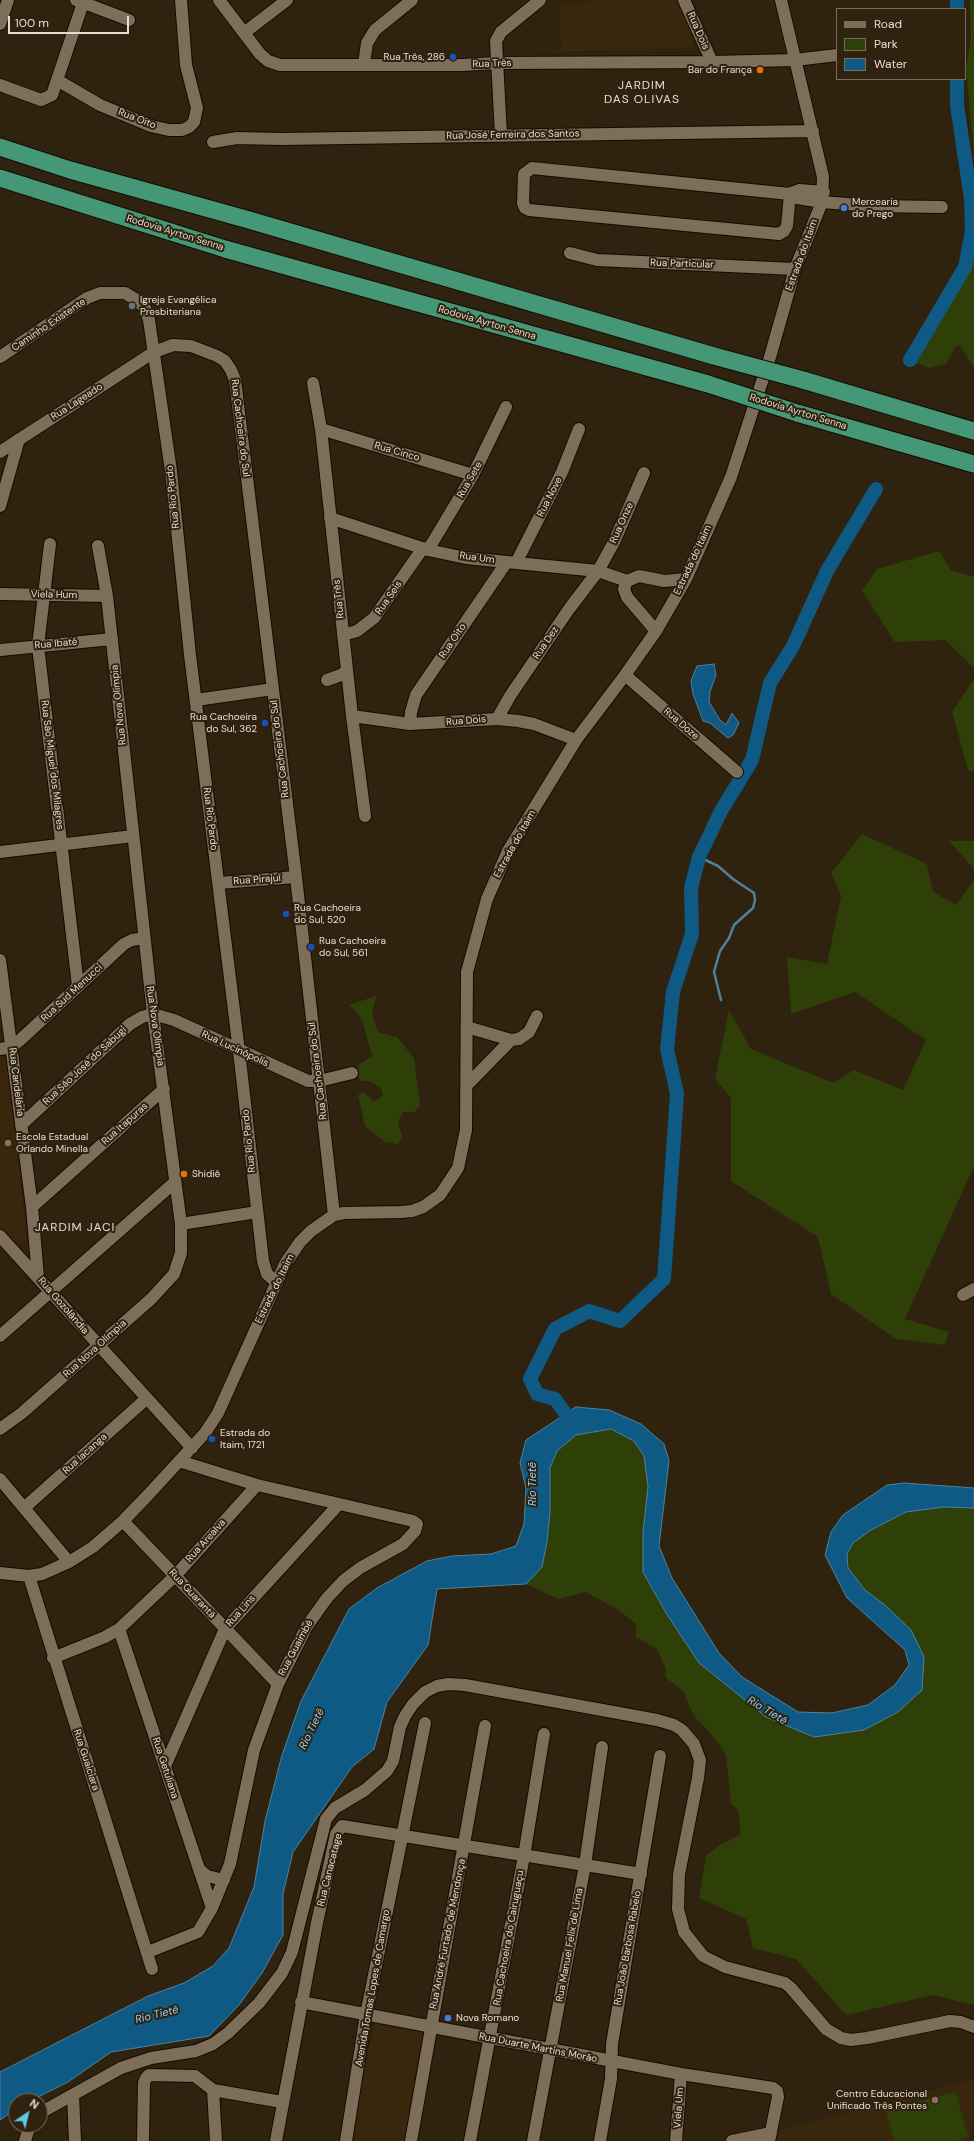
<!DOCTYPE html>
<meta charset="utf-8">
<style>
body{margin:0}
#map{position:relative;width:974px;height:2141px;overflow:hidden;background:#2f220f;font-family:"DM Sans",sans-serif}
canvas{display:block}
.legend{position:absolute;left:836px;top:8px;width:130px;height:72px;box-sizing:border-box;background:#2f220f;border:1px solid #786c5d;margin:0;padding:5px 7px;list-style:none;font-size:12px;color:#e5dcd1}
.legend li{display:flex;align-items:center;gap:8px;height:20px}
.legend b{width:20px;border:1px solid #786c5d}
.north{position:absolute;left:8px;top:2093px;width:40px;height:40px;box-sizing:border-box;background:#2f220f;border:1px solid #786c5d;border-radius:50%;rotate:35deg;font-size:11px;font-weight:700;line-height:16px;text-align:center;color:#e5dcd1}
.north::after{content:'';display:block;margin:auto;width:14px;height:18px;background:#5dc7e8;clip-path:polygon(50% 0,100% 100%,50% 72%,0 100%)}
.scale{position:absolute;left:8px;top:16px;width:121px;height:18px;box-sizing:border-box;border:2px solid #e5dcd1;border-top:0;padding-left:5px;font-size:12px;line-height:14px;white-space:nowrap;color:#e5dcd1;-webkit-text-stroke:3px #2f220f;paint-order:stroke}
</style>
<div id="map">
<canvas width="974" height="2141"></canvas>
<ul class="legend">
<li><b style="height:5px;background:#7d6e59"></b>Road</li>
<li><b style="height:11px;background:#2e4007"></b>Park</li>
<li><b style="height:11px;background:#0f5a84"></b>Water</li>
</ul>
<div class="north">N</div>
<div class="scale">100 m</div>
</div>
<script>
const ctx = document.querySelector('canvas').getContext('2d');
ctx.lineJoin = 'round';
function fill(path, color) {
  ctx.fillStyle = color;
  ctx.fill(path, 'evenodd');
}
function poly(rows) {
  const path = new Path2D();
  for (const r of rows) {
    path.moveTo(r[0], r[1]);
    for (let i = 2; i < r.length; i += 2) path.lineTo(r[i], r[i + 1]);
  }
  return path;
}
function stroke(path, color, width, dash) {
  ctx.strokeStyle = color;
  ctx.lineWidth = width;
  ctx.lineCap = dash ? 'butt' : 'round';
  ctx.setLineDash(dash || []);
  ctx.stroke(path);
}
function write(font, color, halo, rows, align = 'center') {
  ctx.font = font + ' "DM Sans",sans-serif';
  ctx.lineWidth = 4;
  ctx.setLineDash([]);
  ctx.textBaseline = 'middle';
  ctx.strokeStyle = halo;
  ctx.fillStyle = color;
  for (const [text, x, y, turn = 0] of rows) {
    ctx.save();
    ctx.translate(x, y);
    ctx.rotate((+turn || 0) * Math.PI / 180);
    ctx.textAlign = isNaN(turn) ? turn : align;
    if (halo) ctx.strokeText(text, 0, 0);
    ctx.fillText(text, 0, 0);
    ctx.restore();
  }
}
fill(poly([
 [601,0,678,0,693,33,693,48,561,52,560,5],
 [0,1054,7,1059,27,1242,13,1242,0,1227],
 [374,2022,423,2032,405,2141,351,2141],
 [974,2079,974,2121,969,2141,777,2141,780,2130]
]), '#38270d');
fill(poly([
 [970,0,974,0,974,157,966,68,971,38],
 [974,244,974,367,959,345,955,347,946,364,928,368,921,364,915,364,912,349,916,339,951,298,965,276],
 [939,551,951,570,974,577,974,668,945,640,895,642,862,591,877,569],
 [974,679,974,772,968,770,952,712],
 [862,834,927,864,933,892,956,905,974,880,974,1166,905,1319,949,1332,945,1345,896,1339,831,1294,818,1237,731,1181,731,1098,715,1079,729,1010,751,1049,833,1083,854,1070,903,1090,926,1040,855,992,791,1014,787,957,827,964,841,896,831,873],
 [949,841,974,841,974,869],
 [376,996,372,1015,378,1032,397,1037,414,1058,420,1106,414,1112,403,1112,398,1122,402,1136,398,1144,385,1142,365,1126,358,1095,364,1092,374,1102,383,1095,381,1088,370,1081,362,1081,358,1077,357,1066,372,1056,363,1023,356,1011,349,1005],
 [611,1429,634,1441,644,1456,648,1487,643,1532,643,1572,666,1613,699,1663,766,1717,864,1730,924,1657,886,1606,865,1590,848,1568,847,1554,853,1543,871,1530,907,1512,944,1507,974,1508,974,2005,933,1995,846,2015,796,1959,753,1948,746,1919,699,1898,706,1856,720,1845,741,1834,738,1810,731,1804,726,1755,712,1735,694,1716,683,1691,665,1677,666,1669,657,1649,636,1637,636,1624,620,1611,586,1592,558,1599,526,1584,542,1567,547,1542,550,1468,557,1451,576,1435],
 [956,2092,968,2137,955,2141,894,2141,886,2110]
]), '#2e4007');
const water = poly([
 [714,664,716,675,710,692,709,702,720,720,726,725,732,713,739,723,733,735,728,738,710,723,703,721,693,694,691,681,697,666,714,664],
 [576,1407,609,1410,641,1424,664,1444,669,1461,659,1546,672,1578,719,1653,742,1677,798,1712,832,1713,868,1705,895,1685,909,1665,905,1650,847,1598,825,1555,831,1532,843,1515,887,1485,904,1483,974,1488,974,1508,944,1507,906,1512,871,1530,853,1543,847,1554,848,1568,865,1590,886,1606,911,1630,924,1657,922,1690,898,1712,864,1730,814,1737,766,1717,699,1663,666,1613,643,1572,643,1532,648,1487,644,1456,634,1441,611,1429,576,1435,557,1451,550,1468,550,1512,547,1542,542,1567,526,1584,437,1589,428,1645,387,1702,374,1749,352,1767,293,1852,283,1894,283,1935,262,1973,239,2005,209,2036,111,2052,68,2082,30,2101,16,2101,16,2109,0,2120,0,2072,148,1996,184,1983,213,1966,229,1948,254,1887,265,1821,282,1755,301,1701,349,1609,377,1588,427,1561,452,1556,491,1554,516,1546,524,1524,526,1488,520,1463,526,1440,576,1407]
]);
fill(water, '#0f5a84');
stroke(water, '#4f819b', 1);
stroke(poly([
 [699,857,718,866,733,879,754,893,755,900,753,908,734,925,729,938,720,951,714,972,721,1000]
]), '#4f819b', 2.5);
stroke(poly([
 [957,9,957,0],
 [910,360,965,267,972,231,971,199,957,105,957,79],
 [570,1420,555,1399,537,1394,530,1379,555,1329,589,1311,620,1321,664,1279,677,1094,667,1049,673,992,692,934,691,888,699,857,721,811,752,760,770,683,793,646,827,571,876,489]
]), '#0f5a84', 14);
const minor = poly([
 [76,0,129,20],
 [219,0,260,54,268,61,280,65,463,65,497,63,712,62,795,60,837,55],
 [684,0,712,62],
 [0,24,8,0],
 [244,33,287,0],
 [364,64,367,43,375,30,412,0],
 [57,80,100,105,151,126,169,130,182,130,189,127,194,122,197,108,186,65,181,0],
 [0,85,41,100,52,95,84,0],
 [501,135,496,41,501,32,540,0],
 [213,142,237,138,281,139,813,131],
 [791,193,799,190,824,192],
 [790,194,787,226,784,231,779,234,529,210,525,208,523,203,524,174,532,168,790,194,797,198,822,202,872,206,942,207],
 [570,253,597,260,795,269],
 [0,357,87,298,100,293,125,293,135,299,145,308,149,320,171,471,190,655,239,1051,263,1261,267,1274,276,1282],
 [313,383,321,429,352,716,365,816],
 [321,429,473,475],
 [0,452,154,352,173,345,191,346,217,356,225,361,231,370,235,380,296,877,334,1215],
 [0,506,19,439],
 [330,518,428,550,466,558,598,571,627,581],
 [50,544,38,646,78,986],
 [428,550,473,475,506,407],
 [516,563,562,472,579,429],
 [0,594,107,596],
 [656,631,627,597,624,589,627,581,639,576,664,581,686,579],
 [343,635,357,631,374,618,423,548],
 [0,650,112,639],
 [625,675,737,772],
 [327,680,341,675,347,670],
 [196,700,273,689],
 [352,716,410,724,497,719,518,721,534,724,576,740],
 [497,719,510,696,569,609,598,571,614,542,644,473],
 [410,724,411,712,416,695,506,563],
 [0,852,133,836],
 [219,883,296,877],
 [0,960,32,1207,38,1277],
 [467,1027,511,1040,519,1039,529,1032,537,1016],
 [0,1049,11,1047,19,1041,124,944,132,940,144,938],
 [467,1085,511,1040],
 [21,1125,130,1024,142,1017,153,1014,174,1020,308,1081,319,1081,352,1073],
 [32,1207,164,1089],
 [181,1224,257,1212],
 [0,1236,192,1448],
 [963,1295,974,1289],
 [0,1336,175,1182],
 [0,1429,22,1413,151,1299,174,1274,181,1253,181,1224,153,1014,107,596,98,546],
 [0,1479,69,1562],
 [24,1508,146,1399],
 [123,1521,278,1684],
 [0,1573,29,1576,42,1574,69,1562,93,1547,123,1521,148,1495,205,1433,218,1413,285,1264,300,1242,311,1231,334,1215,344,1213,401,1212,412,1211,423,1207,440,1195,458,1168,466,1130,467,972,487,899,508,851,576,740,625,675,656,631,686,579,731,477,770,357,795,269,822,202,823,177,781,0],
 [29,1576,152,1969],
 [119,1629,212,1908],
 [53,1658,105,1637,119,1629,175,1576,257,1485],
 [165,1766,225,1629,339,1504],
 [199,1869,207,1876,224,1880],
 [148,1952,198,1932,212,1908,230,1864,254,1750,278,1684,307,1626,327,1598,343,1581,360,1568,403,1544,415,1531,417,1524,413,1521,257,1485,179,1461],
 [301,2002,681,2074,773,2088,777,2091,778,2097,769,2141],
 [213,2090,216,2141],
 [73,2095,75,2141],
 [40,2113,121,2068,151,2058,196,2051,213,2044,228,2033,259,2003,282,1973,292,1952,326,1819,335,1808,365,1790,387,1771,393,1761,400,1727,405,1716,413,1704,425,1692,437,1686,448,1684,465,1685,657,1720,674,1725,682,1730,694,1744,700,1760,698,1778,679,1874,678,1909,684,1932,703,1956,725,1967,785,1983,791,1988,826,2029,841,2038,851,2040,867,2038,950,2021,961,2022,974,2027],
 [25,2141,30,2125],
 [143,2141,144,2083,146,2078,149,2075,195,2076,213,2090,282,2102],
 [276,2141,317,1923,336,1834,342,1826,641,1874],
 [346,2141,366,2015,425,1723],
 [411,2141,485,1726],
 [470,2141,524,1856,544,1734],
 [533,2141,585,1865,602,1747],
 [600,2141,611,2079,612,2044,660,1756],
 [676,2141,681,2074],
 [732,2141,771,2133]
]);
const highway = poly([
 [0,147,70,170,249,220,714,356],
 [0,178,225,249,708,384],
 [803,380,974,431],
 [797,413,974,464]
]);
stroke(minor, '#160b00', 14);
stroke(highway, '#160b00', 19);
stroke(minor, '#7d6e59', 12);
stroke(highway, '#449877', 17);
const highwayBridge = poly([
 [714,356,803,380],
 [708,384,797,413]
]);
stroke(highwayBridge, '#160b00', 19, []);
stroke(highwayBridge, '#449877', 17);
for (const [x, y, r, color] of [
 [453,57,4,"#1a4fb4"],
 [760,70,4,"#e8710a"],
 [844,208,4,"#3f7fe0"],
 [132,306,4,"#6b7280"],
 [265,723,4,"#1a4fb4"],
 [286,914,4,"#1a4fb4"],
 [311,947,4,"#1a4fb4"],
 [8,1143,4,"#8d6e63"],
 [184,1174,4,"#e8710a"],
 [212,1439,4,"#1a4fb4"],
 [448,2018,4,"#3f7fe0"],
 [935,2100,4,"#8d6e63"]
]) {
  const dot = new Path2D();
  dot.arc(x, y, r, 0, 2 * Math.PI);
  ctx.fillStyle = color;
  ctx.fill(dot);
  stroke(dot, '#2f220f', 1.5);
}
write('10px', '#e5dcd1', '#2f220f', [
 ["Rua Dois",698,31,66],
 ["Rua Três",492,64,-2],
 ["Rua Oito",137,119,21],
 ["Rua José Ferreira dos Santos",513,135,-1],
 ["Rodovia Ayrton Senna",175,233,17],
 ["Estrada do Itaim",802,255,-70],
 ["Rua Particular",682,264,2],
 ["Rodovia Ayrton Senna",487,323,16],
 ["Caminho Existente",49,325,-34],
 ["Rua Lageado",77,402,-33],
 ["Rodovia Ayrton Senna",798,412,17],
 ["Rua Cachoeira do Sul",240,428,83],
 ["Rua Cinco",397,452,16],
 ["Rua Sete",470,480,-60],
 ["Rua Rio Pardo",173,497,-96],
 ["Rua Nove",550,497,-63],
 ["Rua Onze",622,523,-66],
 ["Rua Um",477,558,8],
 ["Estrada do Itaim",693,560,-65],
 ["Viela Hum",54,595,1],
 ["Rua Seis",389,598,-55],
 ["Rua Três",339,599,-96],
 ["Rua Oito",453,641,-56],
 ["Rua Dez",546,643,-56],
 ["Rua Ibaté",56,644,-5],
 ["Rua Nova Olímpia",119,705,-96],
 ["Rua Dois",466,721,-5],
 ["Rua Doze",681,724,41],
 ["Rua Cachoeira do Sul",280,749,-97],
 ["Rua São Miguel dos Milagres",52,765,83],
 ["Rua Rio Pardo",210,819,83],
 ["Estrada do Itaim",515,844,-61],
 ["Rua Pirajuí",257,880,-4],
 ["Rua Sud Menucci",72,993,-43],
 ["Rua Nova Olímpia",155,1026,82],
 ["Rua Lucinópolis",235,1049,25],
 ["Rua São José do Sabugi",85,1066,-43],
 ["Rua Cachoeira do Sul",318,1071,-97],
 ["Rua Candelária",16,1082,83],
 ["Rua Itapuras",125,1124,-42],
 ["Rua Rio Pardo",249,1141,-96],
 ["Estrada do Itaim",275,1289,-64],
 ["Rua Gozolândia",63,1306,49],
 ["Rua Nova Olímpia",95,1349,-42],
 ["Rua Iacanga",85,1454,-42],
 ["Rua Arealva",206,1541,-48],
 ["Rua Guarantã",192,1594,47],
 ["Rua Lins",241,1611,-48],
 ["Rua Guaimbé",296,1648,-62],
 ["Rua Guaiciara",86,1760,72],
 ["Rua Getuliana",165,1768,72],
 ["Rua Canacatage",330,1870,-76],
 ["Rua André Furtado de Mendonça",448,1934,-79],
 ["Rua Cachoeira do Cairuguaçu",509,1938,-80],
 ["Rua Manuel Felix de Lima",570,1945,-80],
 ["Rua João Barbosa Rabelo",628,1948,-80],
 ["Avenida Tomas Lopes de Camargo",373,1988,-80],
 ["Rua Duarte Martins Morão",538,2048,11],
 ["Viela Um",679,2108,-86]
]);
write('10px', '#e5dcd1', '#2f220f', [
 ["Rua Três, 286",445,57,"right"],
 ["Bar do França",752,70,"right"],
 ["Mercearia",852,202],
 ["do Prego",852,214],
 ["Igreja Evangélica",140,300],
 ["Presbiteriana",140,312],
 ["Rua Cachoeira",257,717,"right"],
 ["do Sul, 362",257,729,"right"],
 ["Rua Cachoeira",294,908],
 ["do Sul, 520",294,920],
 ["Rua Cachoeira",319,941],
 ["do Sul, 561",319,953],
 ["Escola Estadual",16,1137],
 ["Orlando Minella",16,1149],
 ["Shidiê",192,1174],
 ["Estrada do",220,1433],
 ["Itaim, 1721",220,1445],
 ["Nova Romano",456,2018],
 ["Centro Educacional",927,2094,"right"],
 ["Unificado Três Pontes",927,2106,"right"]
], 'left');
write('italic 11px', '#90d0fc', '#2f220f', [
 ["Rio Tietê",533,1484,-90],
 ["Rio Tietê",767,1711,31],
 ["Rio Tietê",312,1729,-64],
 ["Rio Tietê",157,2015,-14]
]);
ctx.letterSpacing = '1px';
write('12px', '#e5dcd1', '#2f220f', [
 ["JARDIM",642,86],
 ["DAS OLIVAS",642,100],
 ["JARDIM JACI",75,1228]
]);
ctx.letterSpacing = '0px';
</script>
